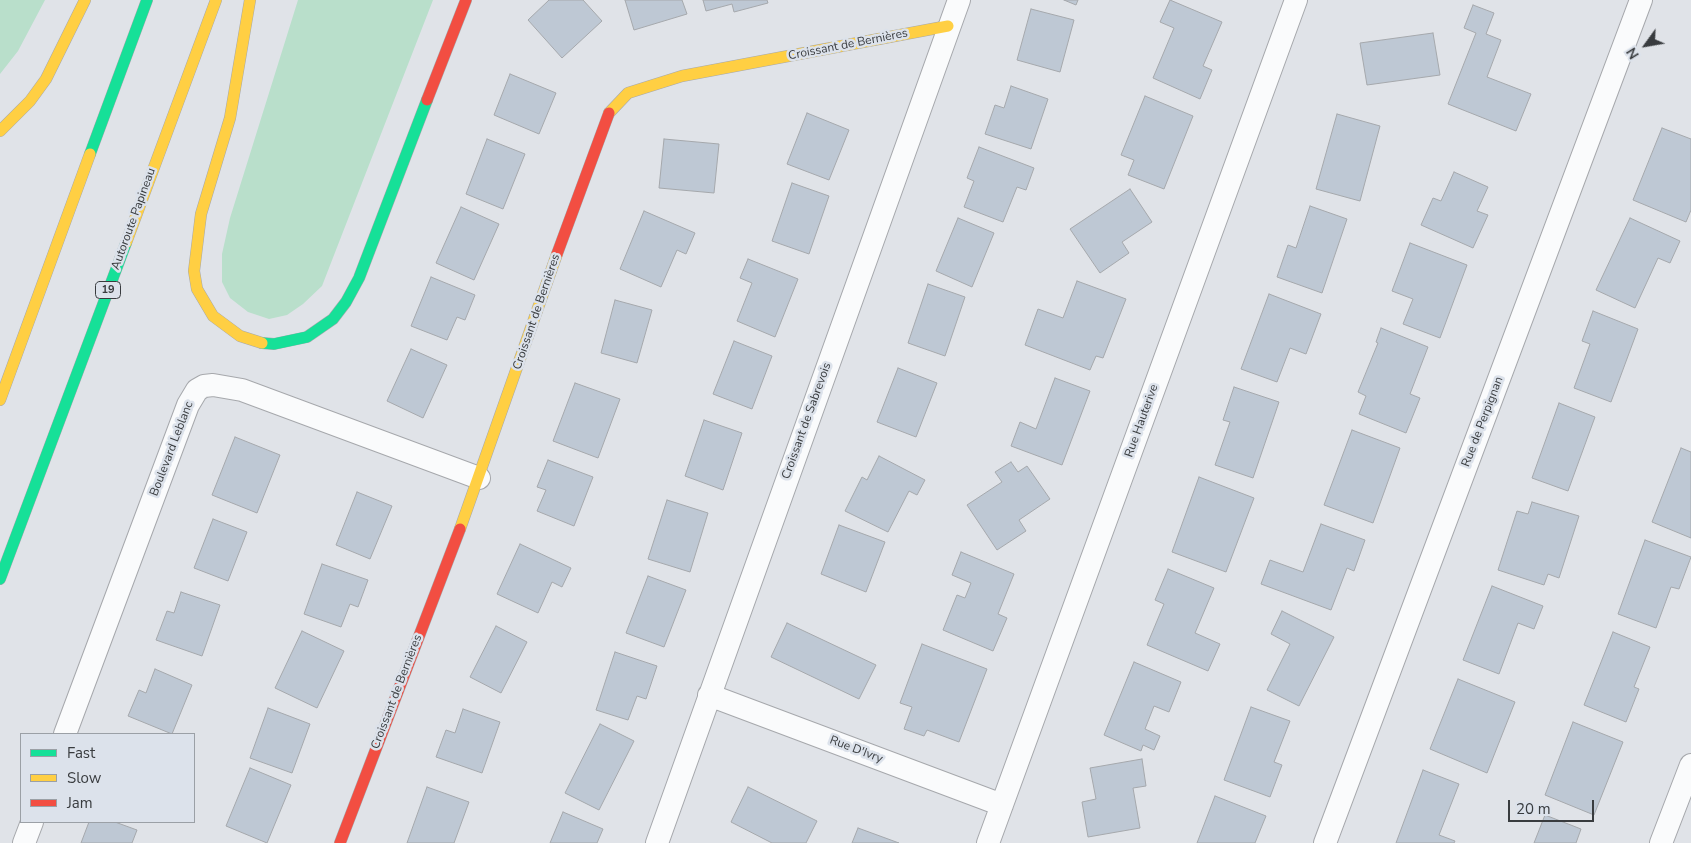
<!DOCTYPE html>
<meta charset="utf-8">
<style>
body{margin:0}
#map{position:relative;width:1691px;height:843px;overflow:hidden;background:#e0e3e8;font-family:"Nunito Sans",sans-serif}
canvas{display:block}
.legend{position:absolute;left:20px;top:733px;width:175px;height:90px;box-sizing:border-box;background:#dce2eb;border:1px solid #9ba0a6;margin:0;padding:6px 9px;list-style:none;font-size:15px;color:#393c3f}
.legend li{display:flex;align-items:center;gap:10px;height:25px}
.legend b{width:25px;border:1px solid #9ba0a6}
.north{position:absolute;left:1621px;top:20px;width:50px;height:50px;-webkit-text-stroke:4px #dce2eb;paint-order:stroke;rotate:238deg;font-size:14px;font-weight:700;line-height:20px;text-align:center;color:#393c3f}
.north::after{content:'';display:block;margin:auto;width:18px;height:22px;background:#393c3f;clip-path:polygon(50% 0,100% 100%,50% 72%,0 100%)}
.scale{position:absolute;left:1508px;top:800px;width:86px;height:22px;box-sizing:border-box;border:2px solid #393c3f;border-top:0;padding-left:6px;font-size:15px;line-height:18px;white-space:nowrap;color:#393c3f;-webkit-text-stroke:4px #dce2eb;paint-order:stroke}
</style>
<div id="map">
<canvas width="1691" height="843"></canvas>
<ul class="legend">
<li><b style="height:6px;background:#16e098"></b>Fast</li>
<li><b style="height:6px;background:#ffcf43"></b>Slow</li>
<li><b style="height:6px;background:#f24e42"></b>Jam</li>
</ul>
<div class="north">N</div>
<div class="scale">20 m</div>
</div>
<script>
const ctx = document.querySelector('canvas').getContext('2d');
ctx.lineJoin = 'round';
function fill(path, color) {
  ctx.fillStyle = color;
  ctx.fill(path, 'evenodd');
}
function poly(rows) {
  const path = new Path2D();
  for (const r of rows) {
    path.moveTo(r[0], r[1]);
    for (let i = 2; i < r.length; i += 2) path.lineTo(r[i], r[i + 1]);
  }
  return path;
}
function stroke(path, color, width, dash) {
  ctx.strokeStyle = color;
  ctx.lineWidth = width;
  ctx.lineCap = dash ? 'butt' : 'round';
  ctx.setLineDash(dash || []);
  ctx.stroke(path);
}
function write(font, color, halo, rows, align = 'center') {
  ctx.font = font + ' "Nunito Sans",sans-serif';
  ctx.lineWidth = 5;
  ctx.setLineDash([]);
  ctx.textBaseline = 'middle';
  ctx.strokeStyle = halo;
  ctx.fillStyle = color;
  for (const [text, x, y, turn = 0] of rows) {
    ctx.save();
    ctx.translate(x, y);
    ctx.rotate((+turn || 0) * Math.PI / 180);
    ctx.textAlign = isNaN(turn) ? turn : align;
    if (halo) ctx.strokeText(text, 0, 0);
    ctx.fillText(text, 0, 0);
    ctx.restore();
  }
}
fill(poly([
 [0,0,45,0,18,51,0,74],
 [298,0,433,0,322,286,303,304,287,315,269,319,248,312,230,298,222,282,222,254,230,218]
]), '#b9dfcb');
const building = poly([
 [549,0,583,0,602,21,562,58,528,20,549,0],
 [625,0,682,0,687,14,634,30,625,0],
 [703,0,767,0,768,3,734,12,732,4,706,11,703,0],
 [1064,0,1078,0,1076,5,1064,0],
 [1170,0,1222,22,1203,66,1212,70,1200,99,1153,78,1174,28,1160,22,1170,0],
 [1473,5,1494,13,1486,34,1501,40,1487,77,1531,94,1516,131,1448,104,1476,33,1464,28,1473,5],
 [1031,9,1074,20,1060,72,1017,60,1031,9],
 [1433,33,1440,75,1367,85,1360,43,1433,33],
 [510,74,556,93,539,134,494,115,510,74],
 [1011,86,1048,99,1031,149,985,134,995,105,1004,108,1011,86],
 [1145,96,1193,116,1164,189,1128,175,1134,160,1121,155,1145,96],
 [807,113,849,130,829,180,787,164,807,113],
 [1337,114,1380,126,1360,201,1316,189,1337,114],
 [1662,128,1691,139,1691,210,1686,222,1633,200,1662,128],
 [487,139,525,154,503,209,466,194,487,139],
 [664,139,719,144,714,193,659,188,664,139],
 [979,147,1034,168,1026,190,1017,187,1003,222,964,207,974,181,967,178,979,147],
 [1454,172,1488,187,1477,211,1488,215,1473,248,1421,225,1433,198,1441,201,1454,172],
 [792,183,829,196,809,254,772,241,792,183],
 [1130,189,1152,222,1122,242,1129,253,1100,273,1070,229,1130,189],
 [1310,206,1347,219,1322,293,1277,277,1288,245,1296,248,1310,206],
 [461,207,499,224,474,280,436,263,461,207],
 [644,211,695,233,686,254,677,250,661,287,620,269,644,211],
 [958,218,994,233,972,287,936,271,958,218],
 [1630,218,1680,241,1670,263,1658,258,1635,308,1596,290,1630,218],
 [1410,243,1467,265,1440,338,1403,324,1413,299,1392,291,1410,243],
 [748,259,798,279,775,337,737,321,752,283,740,278,748,259],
 [431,277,475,295,465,320,457,317,447,340,411,326,431,277],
 [1077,281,1126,299,1103,358,1096,356,1090,370,1025,345,1038,309,1063,318,1077,281],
 [928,284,965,297,945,356,908,343,928,284],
 [1269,294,1321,314,1306,354,1290,348,1277,382,1241,369,1269,294],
 [615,300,652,310,637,363,601,353,615,300],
 [1593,311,1638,329,1611,402,1574,388,1590,344,1582,341,1593,311],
 [1381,328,1428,347,1410,394,1420,398,1406,433,1359,414,1366,396,1358,392,1378,343,1376,342,1381,328],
 [734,341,772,356,752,409,713,394,734,341],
 [411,349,447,365,423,418,387,401,411,349],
 [898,368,937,383,916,437,877,422,898,368],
 [1055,378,1090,391,1062,465,1011,446,1020,422,1036,429,1055,378],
 [575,383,620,399,598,458,553,441,575,383],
 [1234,387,1279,402,1253,478,1215,465,1230,422,1223,420,1234,387],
 [1559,403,1595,417,1568,491,1532,478,1559,403],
 [704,420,742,433,723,490,685,476,704,420],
 [1352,430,1400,448,1373,523,1324,505,1352,430],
 [235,437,280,455,257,513,212,495,235,437],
 [1681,448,1691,452,1691,538,1652,522,1681,448],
 [879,456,925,480,917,495,909,491,888,532,845,511,862,477,867,480,879,456],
 [548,460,593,477,574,526,537,511,546,490,537,487,548,460],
 [1011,462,1018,472,1027,466,1050,499,1019,520,1026,531,997,550,967,505,1002,482,995,472,1011,462],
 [1199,477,1254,498,1226,572,1172,552,1199,477],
 [357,492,392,506,370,559,336,545,357,492],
 [667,500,708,513,690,572,648,559,667,500],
 [1532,502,1579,516,1559,578,1548,574,1544,585,1498,570,1517,511,1528,514,1532,502],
 [213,519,247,532,228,581,194,568,213,519],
 [1321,524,1365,540,1354,571,1347,568,1331,610,1261,584,1270,560,1303,572,1321,524],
 [839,525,885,542,866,592,821,574,839,525],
 [1645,540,1691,557,1679,589,1671,587,1656,628,1618,614,1645,540],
 [520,544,571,568,562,587,552,582,538,613,497,594,520,544],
 [961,552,1014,574,998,614,1007,618,993,651,943,630,957,595,965,598,971,583,952,575,961,552],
 [322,564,368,580,358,607,350,604,341,627,304,614,322,564],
 [1168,569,1214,588,1195,633,1220,644,1208,671,1147,645,1164,604,1155,600,1168,569],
 [648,576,686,590,664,647,626,633,648,576],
 [1492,586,1543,606,1534,629,1518,623,1499,674,1463,660,1492,586],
 [181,592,220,605,202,656,156,640,167,611,174,613,181,592],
 [1282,611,1334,637,1299,706,1267,690,1290,644,1271,634,1282,611],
 [787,623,876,665,859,699,771,657,787,623],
 [496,626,527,642,501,693,470,677,496,626],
 [302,631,344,651,317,708,275,688,302,631],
 [1613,632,1650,647,1634,687,1639,689,1626,722,1584,705,1613,632],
 [922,644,987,669,959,742,927,730,924,736,904,729,912,707,900,703,922,644],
 [615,652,657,666,646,699,637,696,628,720,596,710,615,652],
 [1134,662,1181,682,1169,712,1154,706,1145,729,1160,736,1154,750,1143,745,1141,751,1104,735,1134,662],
 [155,669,192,685,172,734,128,716,139,690,146,693,155,669],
 [1458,679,1515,702,1487,773,1430,749,1458,679],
 [1251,707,1290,721,1274,762,1282,765,1270,797,1224,780,1251,707],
 [268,708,310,724,292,773,250,758,268,708],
 [463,709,500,722,482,773,436,757,446,730,455,733,463,709],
 [1573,722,1623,742,1594,815,1545,795,1573,722],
 [600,724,634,741,599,810,565,793,600,724],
 [1142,759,1146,786,1133,788,1140,828,1088,837,1082,802,1096,799,1090,768,1142,759],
 [250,768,291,785,267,843,226,826,250,768],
 [1423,770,1459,784,1439,835,1455,841,1454,843,1396,843,1423,770],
 [427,787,469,802,454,843,407,843,427,787],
 [748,787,817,821,806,843,772,843,731,822,748,787],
 [1215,796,1266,816,1255,843,1197,843,1215,796],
 [563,812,603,829,597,843,550,843,563,812],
 [1545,815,1581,829,1576,843,1534,843,1545,815],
 [89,822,115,822,137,830,132,843,81,843,89,822],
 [858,828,899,843,852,843,858,828]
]);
fill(building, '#bec8d4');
stroke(building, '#a5a8ac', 1);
const street = poly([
 [709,695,1002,805],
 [65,734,188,405,197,390,204,386,213,385,242,390,479,478],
 [24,843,32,822],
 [657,843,959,0],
 [988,843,1296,0],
 [1325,843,1641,0],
 [1661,843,1691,765]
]);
const fast = poly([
 [90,154,147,0],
 [262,343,274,344,307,337,333,319,346,302,359,278,427,100],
 [0,579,126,243]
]);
const slow = poly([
 [250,0,230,118,201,214,194,271,197,289,213,316,240,336,262,343],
 [609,113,628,93,682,76,948,26],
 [0,131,30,101,46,79,85,0],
 [126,243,216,0],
 [0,400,90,154],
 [460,529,557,254]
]);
const jam = poly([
 [427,100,466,0],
 [557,254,609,113],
 [340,843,460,529]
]);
stroke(street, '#a6a8ac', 24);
stroke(fast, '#a6a8ac', 12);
stroke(slow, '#a6a8ac', 12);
stroke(jam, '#a6a8ac', 12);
stroke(street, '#fafbfc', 22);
stroke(fast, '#16e098', 11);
stroke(slow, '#ffcf43', 11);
stroke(jam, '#f24e42', 11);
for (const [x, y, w] of [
 [108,290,25]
]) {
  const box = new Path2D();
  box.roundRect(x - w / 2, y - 8.5, w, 17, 4);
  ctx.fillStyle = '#dce2eb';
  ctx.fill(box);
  stroke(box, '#393c3f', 1);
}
write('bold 11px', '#393c3f', null, [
 ["19",108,290]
]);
write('12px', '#393c3f', '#dce2eb', [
 ["Croissant de Bernières",848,45,-11],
 ["Autoroute Papineau",134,219,-70],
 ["Croissant de Bernières",537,312,-71],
 ["Croissant de Sabrevois",807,421,-70],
 ["Rue Hauterive",1142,421,-70],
 ["Rue de Perpignan",1483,422,-69],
 ["Boulevard Leblanc",172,449,-69],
 ["Croissant de Bernières",397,692,-69],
 ["Rue D'Ivry",856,750,21]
]);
</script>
